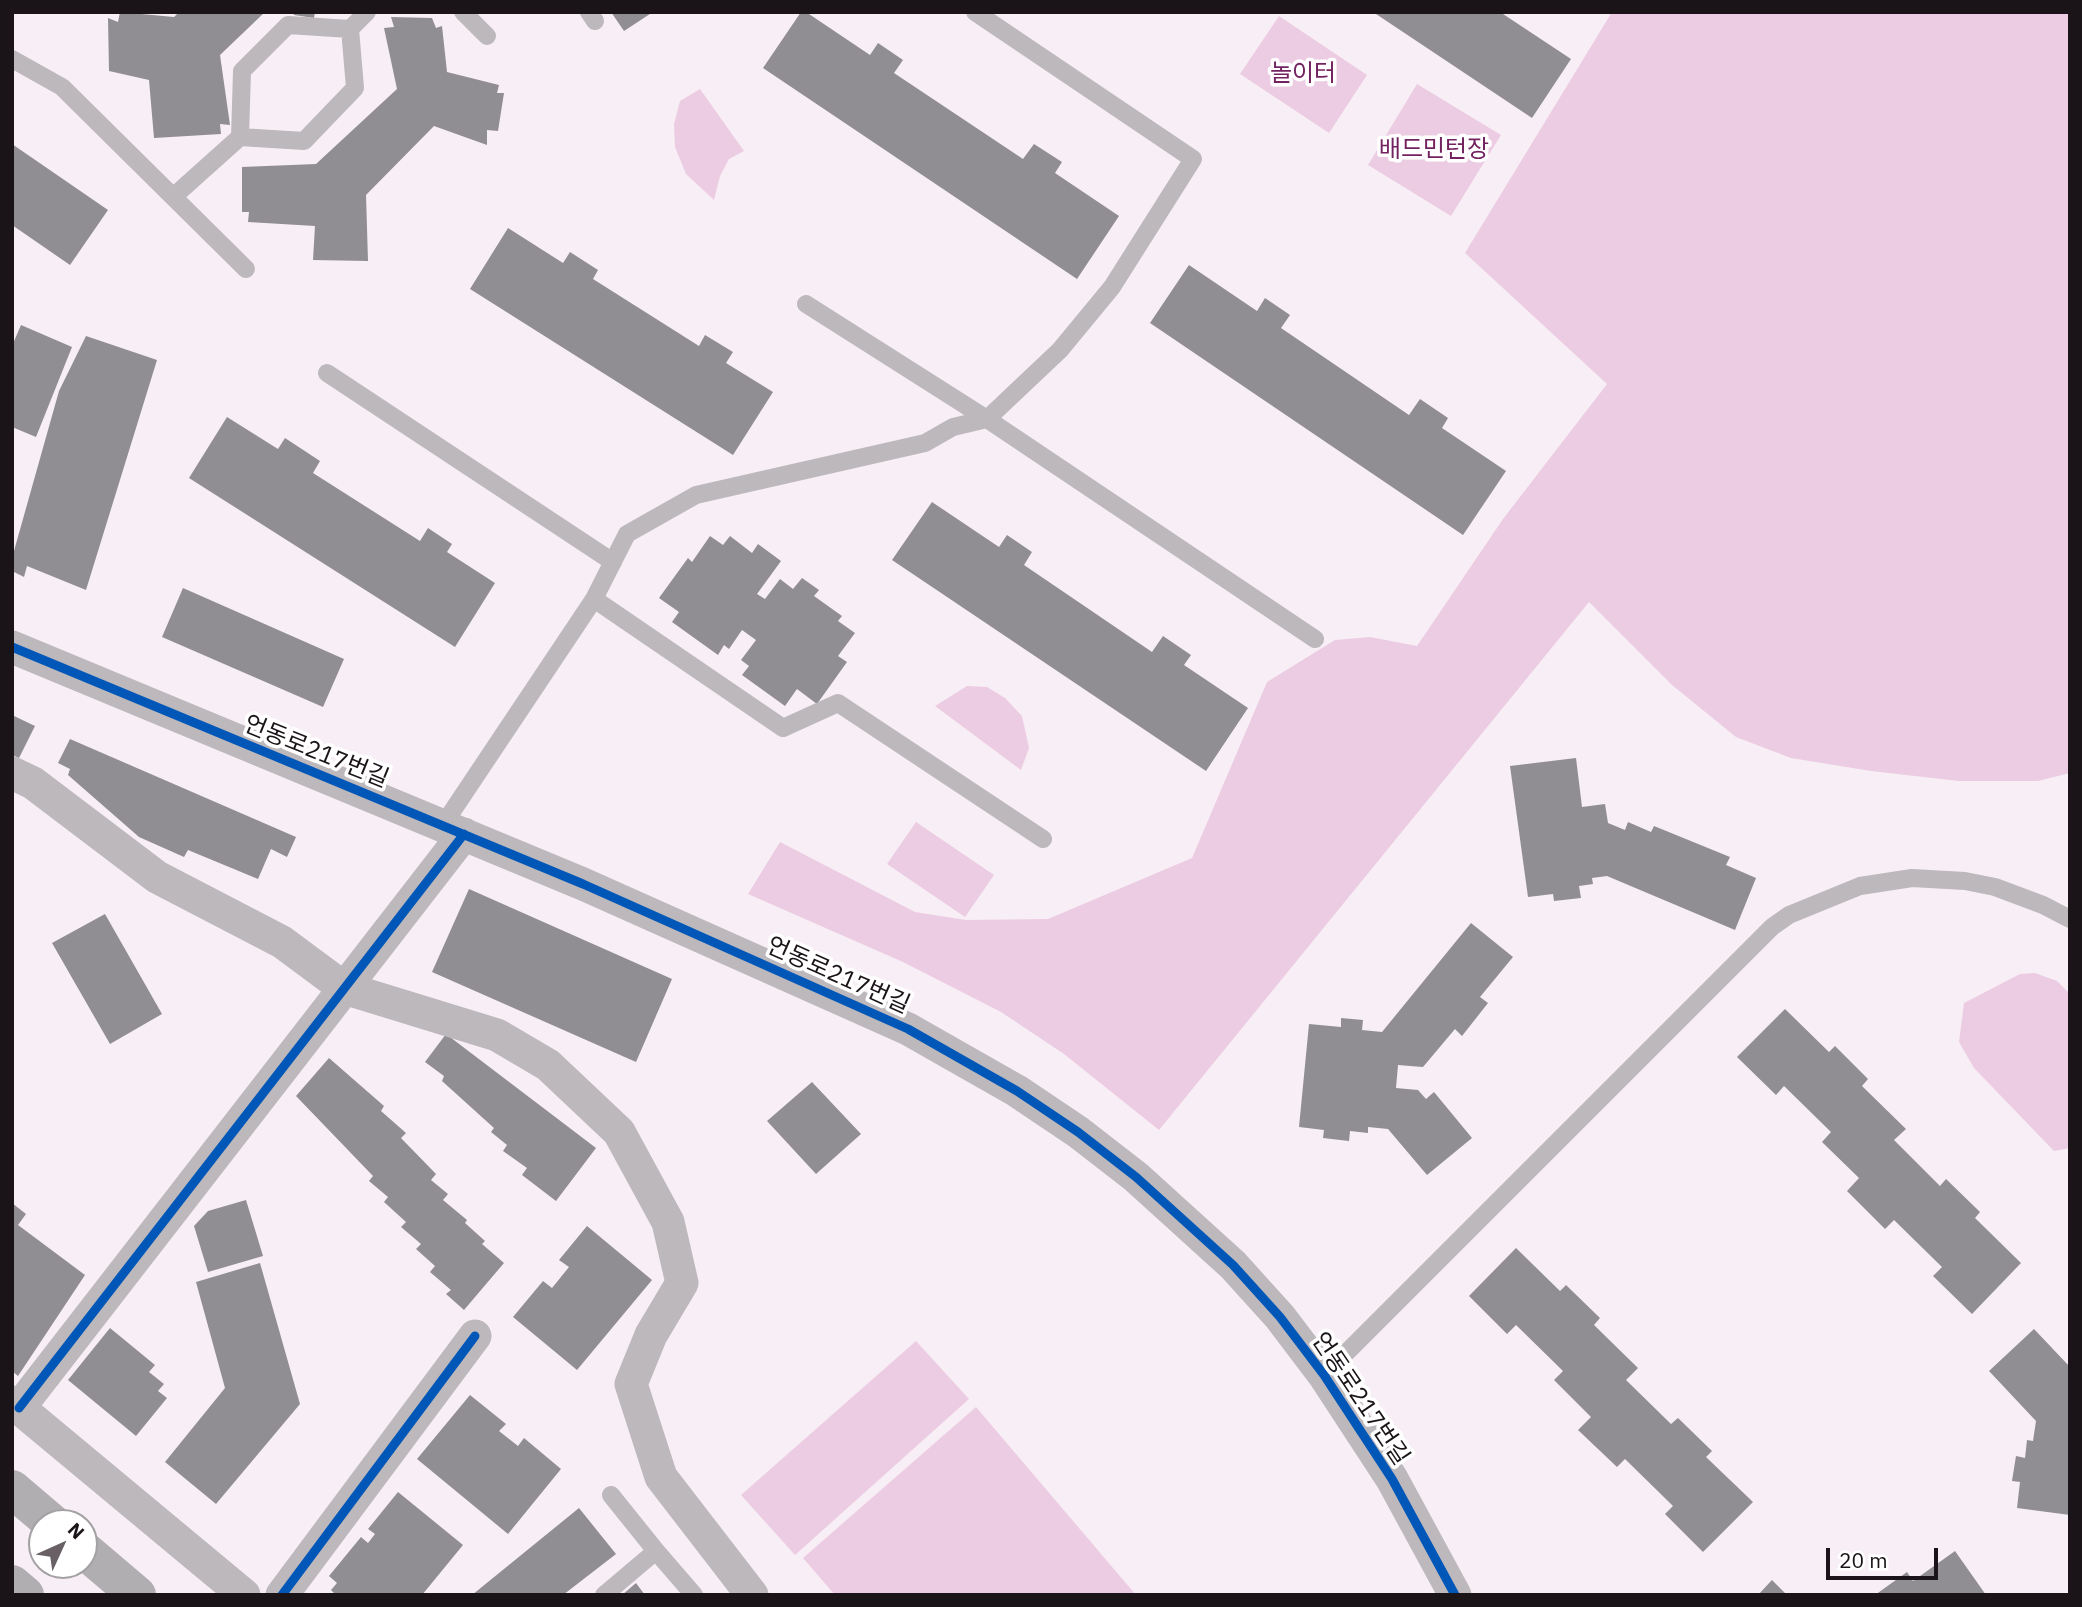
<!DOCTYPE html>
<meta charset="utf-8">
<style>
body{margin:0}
#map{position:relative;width:2082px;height:1607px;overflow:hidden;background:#f8eef5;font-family:"IBM Plex Sans",sans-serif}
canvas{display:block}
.frame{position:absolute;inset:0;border:14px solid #1a1418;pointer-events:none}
.north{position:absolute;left:28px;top:1509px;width:70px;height:70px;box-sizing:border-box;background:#fff;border:2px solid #a3a1a3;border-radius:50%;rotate:45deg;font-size:19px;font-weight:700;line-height:28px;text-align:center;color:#1a1418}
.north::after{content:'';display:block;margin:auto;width:24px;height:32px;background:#686065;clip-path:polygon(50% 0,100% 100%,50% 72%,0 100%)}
.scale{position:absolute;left:1826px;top:1548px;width:112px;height:32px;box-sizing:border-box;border:4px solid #1a1418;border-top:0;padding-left:9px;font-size:21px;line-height:24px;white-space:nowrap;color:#1a1418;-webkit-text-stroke:5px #fff;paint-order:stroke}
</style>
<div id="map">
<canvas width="2082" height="1607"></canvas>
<div class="frame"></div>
<div class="north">N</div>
<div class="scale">20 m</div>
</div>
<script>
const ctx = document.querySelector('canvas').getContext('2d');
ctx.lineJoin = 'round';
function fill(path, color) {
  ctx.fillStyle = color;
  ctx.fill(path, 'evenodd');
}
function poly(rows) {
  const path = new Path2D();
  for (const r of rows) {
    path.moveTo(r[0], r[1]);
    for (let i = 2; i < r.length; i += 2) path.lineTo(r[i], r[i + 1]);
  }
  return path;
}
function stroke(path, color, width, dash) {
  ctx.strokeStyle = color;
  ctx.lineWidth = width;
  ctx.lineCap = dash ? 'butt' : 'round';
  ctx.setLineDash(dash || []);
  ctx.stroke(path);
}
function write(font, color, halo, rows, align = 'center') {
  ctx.font = font + ' "IBM Plex Sans","Noto Sans KR",sans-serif';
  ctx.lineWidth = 7;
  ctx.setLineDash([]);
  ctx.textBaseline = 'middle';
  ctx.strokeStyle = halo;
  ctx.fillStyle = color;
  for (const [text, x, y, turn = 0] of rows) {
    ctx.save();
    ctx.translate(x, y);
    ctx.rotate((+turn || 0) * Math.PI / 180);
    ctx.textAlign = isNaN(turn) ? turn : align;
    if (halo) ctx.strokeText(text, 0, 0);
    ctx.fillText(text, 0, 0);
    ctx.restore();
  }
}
fill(poly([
 [1612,12,2070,12,2070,773,2038,781,1959,781,1871,771,1791,758,1736,737,1672,685,1589,602,1159,1130,1064,1054,1001,1012,903,962,748,894,780,842,915,912,966,920,1048,919,1192,858,1267,682,1335,640,1370,637,1417,646,1503,519,1607,384,1465,253],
 [1279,16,1367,75,1329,133,1240,74],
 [1417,84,1501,135,1451,216,1368,165],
 [700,89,744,151,729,159,720,176,714,200,686,174,675,147,674,124,680,101],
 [967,686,987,687,1005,698,1022,716,1029,748,1021,770,935,706],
 [916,822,994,875,965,917,887,864],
 [2035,973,2057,981,2070,994,2070,1148,2054,1151,1974,1068,1959,1042,1964,1003,2020,974],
 [916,1341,969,1399,795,1555,741,1495],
 [976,1407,1136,1595,835,1595,803,1558]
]), '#eccce2');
fill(poly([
 [120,12,174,17,179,12,265,12,220,55,230,125,220,124,221,134,154,138,149,80,109,71,108,18,118,22],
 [293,12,315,12,314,18,294,15],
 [611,12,653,12,624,31],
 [801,12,806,12,870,55,878,43,903,60,894,73,1023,159,1034,144,1062,162,1055,173,1119,216,1077,279,763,68],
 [1373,12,1500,12,1571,59,1532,118],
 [391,17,432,18,436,28,442,26,447,72,499,85,497,93,504,93,498,131,487,130,487,145,434,126,366,195,368,261,313,260,315,226,248,222,249,212,242,212,242,167,316,164,397,89,384,28,394,27],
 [12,144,108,210,70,265,12,225],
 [508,228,563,263,570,252,598,270,593,279,699,346,705,335,733,352,726,363,773,392,733,455,470,289],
 [1189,265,1257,311,1265,298,1290,315,1281,328,1409,415,1420,399,1448,418,1442,428,1506,471,1463,535,1150,323],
 [21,325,72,347,36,437,12,427,12,346],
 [86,336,157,360,86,590,27,566,24,577,12,571,12,558,59,391],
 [227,417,278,449,285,438,320,461,313,473,420,541,428,528,452,544,447,552,495,583,455,647,189,478],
 [932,502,999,547,1007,535,1032,552,1024,565,1152,652,1163,636,1191,655,1184,665,1248,708,1206,771,892,560],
 [710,536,723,545,730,536,752,553,758,544,781,561,757,594,765,599,780,579,793,589,802,578,819,590,814,596,842,616,838,621,855,633,838,656,847,662,817,704,797,689,785,706,742,675,749,666,741,660,756,640,742,630,729,649,724,645,718,655,672,622,679,612,659,598,688,558,692,562],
 [183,588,344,659,323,707,162,637],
 [12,715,35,726,19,758,12,755],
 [70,739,296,837,287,857,271,849,258,879,188,850,184,857,139,837,68,775,70,769,58,763],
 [1576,758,1582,807,1605,804,1608,823,1625,830,1628,822,1651,832,1654,826,1730,857,1726,865,1756,878,1735,930,1607,876,1592,878,1593,884,1579,886,1581,898,1554,901,1553,894,1528,897,1510,766],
 [469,889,672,979,636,1062,432,972],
 [105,914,162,1014,110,1044,52,943],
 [1471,923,1513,957,1480,997,1488,1003,1462,1036,1455,1029,1423,1067,1398,1065,1396,1088,1418,1090,1426,1099,1434,1092,1472,1138,1427,1175,1388,1129,1368,1127,1368,1133,1350,1131,1349,1141,1323,1138,1324,1130,1299,1127,1309,1024,1341,1027,1341,1018,1363,1020,1362,1030,1382,1032],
 [1785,1009,1829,1052,1835,1046,1868,1079,1862,1086,1906,1129,1894,1140,1940,1186,1946,1179,1980,1212,1975,1218,2021,1263,1972,1314,1933,1276,1942,1267,1894,1220,1885,1229,1847,1191,1859,1178,1822,1142,1831,1132,1784,1086,1776,1095,1737,1057],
 [446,1034,596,1148,556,1201,522,1175,527,1168,503,1151,507,1145,491,1132,494,1128,442,1081,444,1076,425,1062],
 [329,1058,384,1106,381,1111,406,1133,401,1138,436,1174,431,1180,448,1194,443,1200,467,1220,465,1223,485,1241,482,1244,504,1263,464,1310,446,1294,451,1290,430,1272,435,1266,416,1249,421,1244,401,1227,406,1222,384,1202,388,1197,369,1181,373,1176,296,1096],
 [812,1082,861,1134,816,1174,767,1121],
 [246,1200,263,1256,208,1272,194,1226,208,1211],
 [12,1203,26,1214,18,1225,85,1275,18,1376,12,1371],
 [587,1226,652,1280,577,1370,513,1317,543,1281,552,1288,569,1267,559,1260],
 [1516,1248,1560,1291,1566,1285,1600,1318,1594,1325,1638,1368,1626,1380,1671,1424,1678,1418,1712,1451,1706,1457,1753,1502,1703,1552,1665,1514,1673,1506,1625,1459,1617,1467,1578,1430,1591,1417,1554,1380,1563,1371,1516,1325,1507,1334,1469,1296],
 [260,1263,300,1404,216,1504,165,1462,225,1388,196,1282],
 [110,1328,155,1365,149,1372,164,1384,158,1391,167,1398,136,1436,68,1380],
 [2034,1329,2070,1367,2070,1515,2017,1508,2020,1482,2012,1481,2016,1456,2025,1458,2027,1440,2033,1441,2036,1421,1989,1371],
 [470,1395,506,1424,499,1431,518,1446,524,1438,561,1469,508,1534,417,1459],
 [398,1492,463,1545,422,1595,336,1595,331,1590,337,1583,329,1576,361,1537,368,1543,375,1534,368,1529],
 [579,1508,616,1554,563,1595,472,1595],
 [1955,1551,1986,1595,1875,1595,1907,1572,1913,1581],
 [1772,1580,1787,1595,1758,1595],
 [636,1583,645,1595,622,1595]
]), '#908e92');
stroke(poly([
 [463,12,487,36],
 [589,12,595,21],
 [12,59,62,87,246,269],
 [240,137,242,71,288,25,350,29],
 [173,197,240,137,304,141,355,88,350,29,367,12],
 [806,304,987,419,1315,639],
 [327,373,613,562],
 [594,599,783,728,838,703,1043,839],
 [443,825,594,599,627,534,696,495,925,443,953,427,987,419,1060,350,1112,287,1193,159,975,12],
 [1324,1375,1772,927,1789,915,1860,886,1912,878,1965,881,1995,887,2043,905,2070,919],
 [611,1495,656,1551],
 [604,1595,656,1551,694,1595]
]), '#bcb8bb', 18);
stroke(poly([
 [12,647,583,884,908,1029,1017,1091,1078,1132,1136,1177,1233,1265,1280,1317,1324,1375,1392,1479,1455,1595],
 [12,773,33,783,157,877,282,942,344,988,497,1035,548,1065,619,1132,668,1222,682,1283,651,1335,631,1384,661,1477,752,1595],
 [12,1402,244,1595],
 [19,1408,464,834],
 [282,1595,475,1336]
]), '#bcb8bb', 33);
stroke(poly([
 [12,1489,52,1523],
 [84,1550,137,1595],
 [12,1584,25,1595]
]), '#b1aeb1', 38);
stroke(poly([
 [12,647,583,884,908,1029,1017,1091,1078,1132,1136,1177,1233,1265,1280,1317,1324,1375,1392,1479,1455,1595],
 [19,1408,464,834],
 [282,1595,475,1336]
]), '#0057b8', 9);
write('24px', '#732260', '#fff', [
 ["놀이터",1303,74],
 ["배드민턴장",1434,150]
]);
write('24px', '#1a1418', '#fff', [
 ["언동로217번길",316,752,22],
 ["언동로217번길",838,976,24],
 ["언동로217번길",1360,1399,56]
]);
</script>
